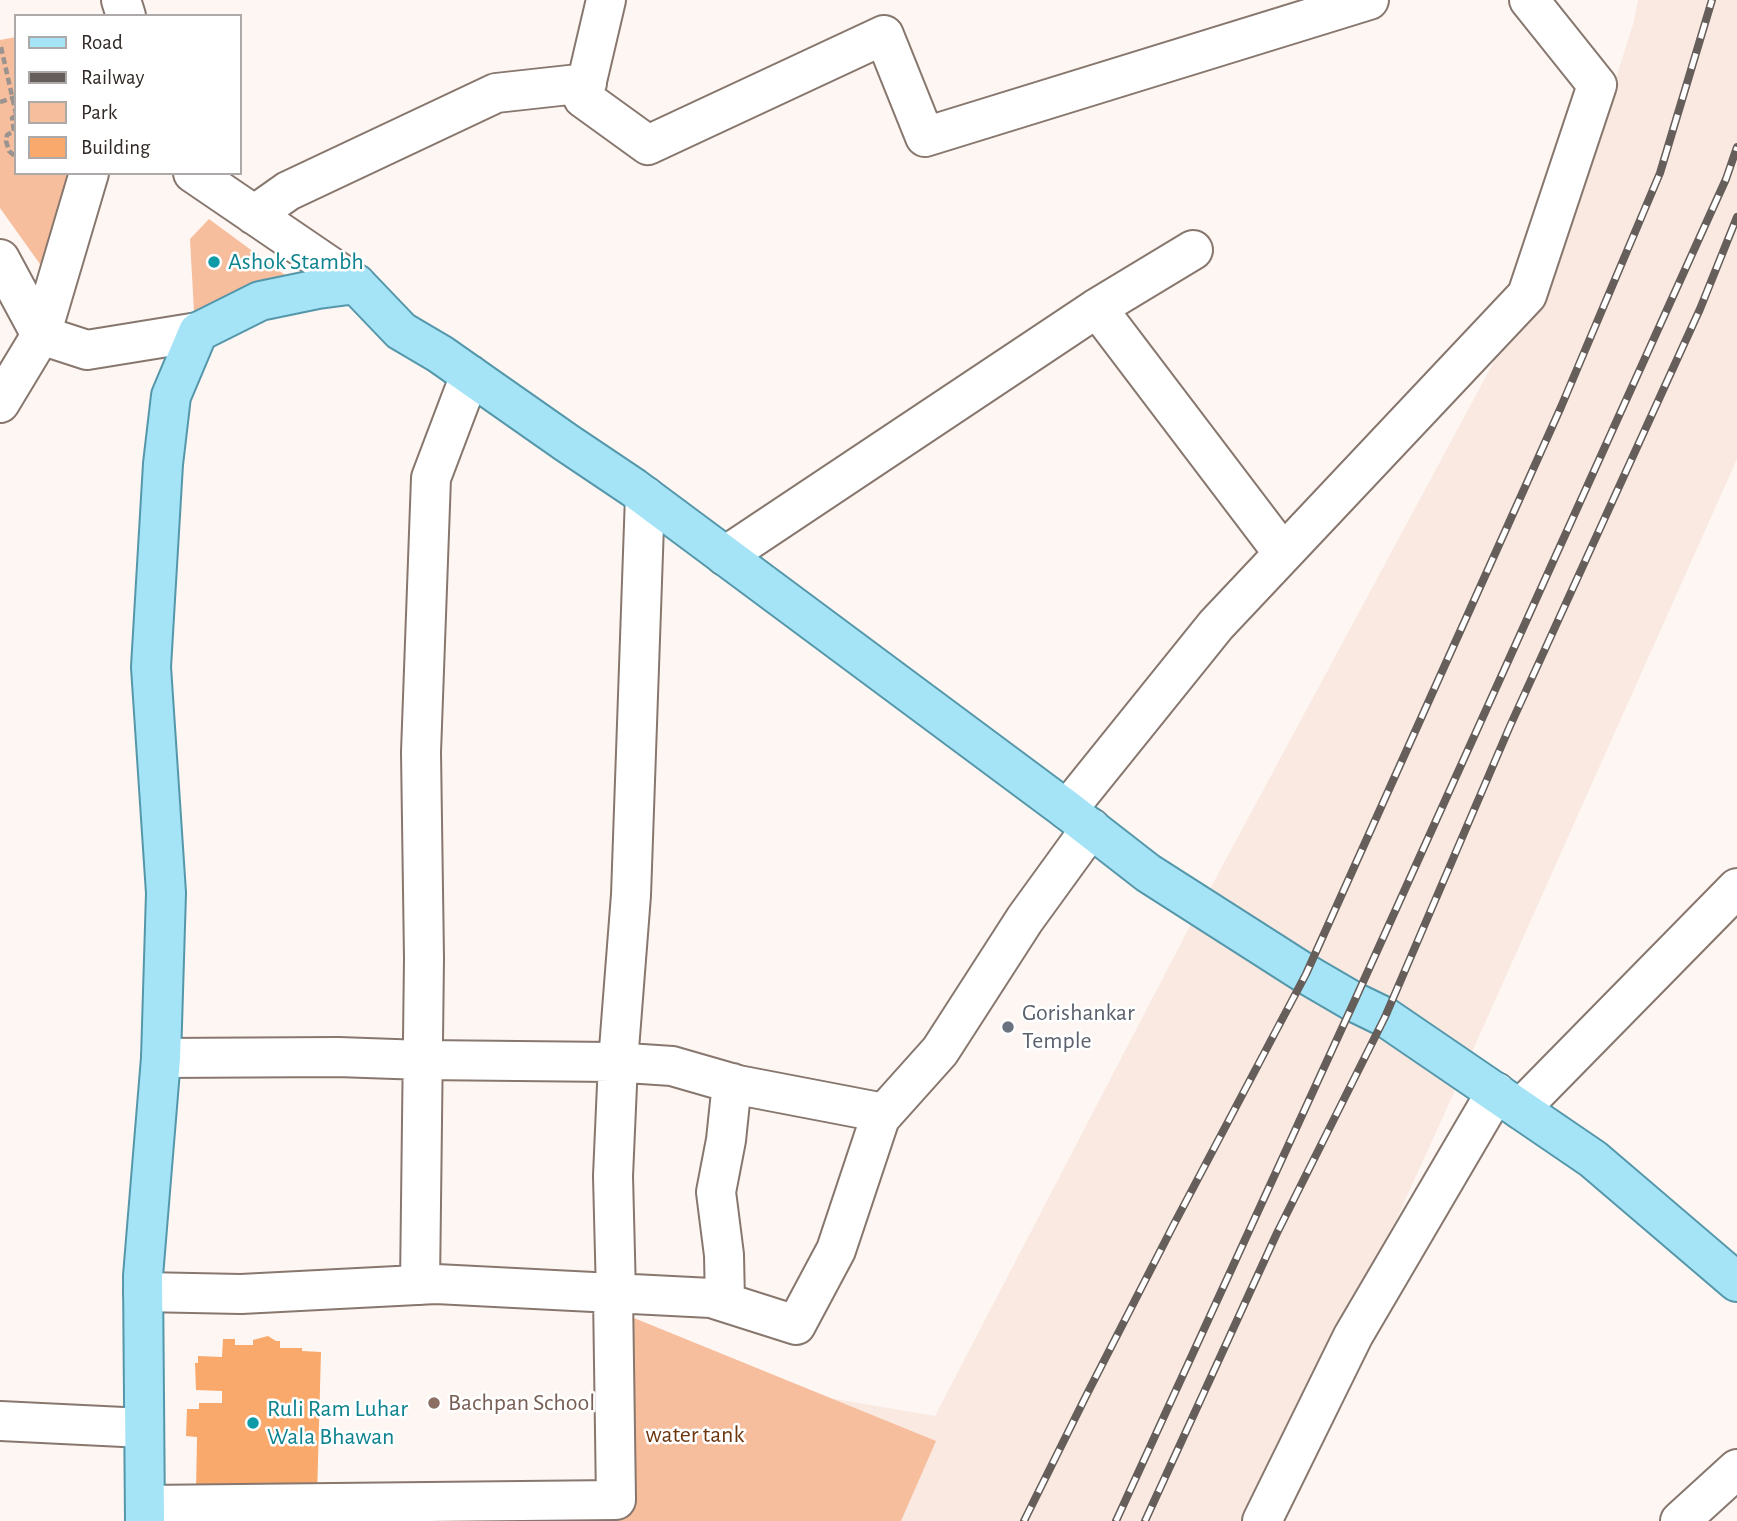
<!DOCTYPE html>
<style>
body{margin:0}
#map{position:relative;width:1737px;height:1521px;overflow:hidden;background:#fef6f2;font-family:"Alegreya Sans",sans-serif}
canvas{display:block}
.legend{position:absolute;left:14px;top:14px;width:228px;height:161px;box-sizing:border-box;background:#fff;border:2px solid #aca9a8;margin:0;padding:9px 12px;list-style:none;font-size:21px;color:#302925}
.legend li{display:flex;align-items:center;gap:14px;height:35px}
.legend b{width:35px;border:2px solid #aca9a8}
</style>
<div id="map">
<canvas width="1737" height="1521"></canvas>
<ul class="legend">
<li><b style="height:9px;background:#a5e4f7"></b>Road</li>
<li><b style="height:9px;background:#665e5a"></b>Railway</li>
<li><b style="height:19px;background:#f7be9d"></b>Park</li>
<li><b style="height:19px;background:#f8a96b"></b>Building</li>
</ul>
</div>
<script>
const ctx = document.querySelector('canvas').getContext('2d');
ctx.lineJoin = 'round';
function fill(path, color) {
  ctx.fillStyle = color;
  ctx.fill(path, 'evenodd');
}
function poly(rows) {
  const path = new Path2D();
  for (const r of rows) {
    path.moveTo(r[0], r[1]);
    for (let i = 2; i < r.length; i += 2) path.lineTo(r[i], r[i + 1]);
  }
  return path;
}
function stroke(path, color, width, dash) {
  ctx.strokeStyle = color;
  ctx.lineWidth = width;
  ctx.lineCap = dash ? 'butt' : 'round';
  ctx.setLineDash(dash || []);
  ctx.stroke(path);
}
function write(font, color, halo, rows, align = 'center') {
  ctx.font = font + ' "Alegreya Sans",sans-serif';
  ctx.lineWidth = 5;
  ctx.setLineDash([]);
  ctx.textBaseline = 'middle';
  ctx.strokeStyle = halo;
  ctx.fillStyle = color;
  for (const [text, x, y, turn = 0] of rows) {
    ctx.save();
    ctx.translate(x, y);
    ctx.rotate((+turn || 0) * Math.PI / 180);
    ctx.textAlign = isNaN(turn) ? turn : align;
    if (halo) ctx.strokeText(text, 0, 0);
    ctx.fillText(text, 0, 0);
    ctx.restore();
  }
}
fill(poly([
 [1638,0,1737,0,1737,459,1442,1119,1259,1521,625,1521,658,1369,935,1416,1190,926,1573,215,1634,21]
]), '#f9e9e1');
fill(poly([
 [16,37,16,173,76,173,42,267,0,208,0,40],
 [209,219,285,275,194,312,190,239],
 [634,1318,936,1441,901,1521,585,1521,603,1511,610,1422]
]), '#f7be9d');
fill(poly([
 [268,1336,276,1341,280,1341,280,1348,302,1348,302,1351,321,1352,317,1496,196,1493,197,1437,186,1436,187,1409,199,1409,199,1403,222,1403,222,1391,196,1390,195,1363,198,1363,198,1356,222,1357,223,1339,235,1339,235,1345,253,1345,253,1340]
]), '#f8a96b');
const minor = poly([
 [121,0,126,16],
 [606,0,583,98,648,145,884,35,925,137,1369,0],
 [193,173,356,284],
 [254,215,288,191,496,93,587,83],
 [0,259,41,335,87,350,198,332],
 [1097,308,1283,553],
 [0,403,41,335,89,173],
 [725,556,1097,308,1193,250],
 [1067,810,1216,625,1527,295,1597,85,1529,0],
 [161,1058,338,1057,423,1060,612,1062,672,1066,738,1085,884,1113],
 [1520,1109,1737,888],
 [420,1285,424,958,421,752,431,478,470,375],
 [143,1292,241,1294,436,1284,711,1298,796,1325,836,1250,880,1118,940,1051,1025,919,1091,828],
 [616,1294,613,1176,618,1062,631,895,645,496],
 [725,1302,724,1255,716,1192,726,1140,732,1083],
 [0,1421,144,1428],
 [145,1505,616,1500,613,1294],
 [1262,1521,1353,1336,1496,1092],
 [1680,1521,1737,1469]
]);
const major = poly([
 [145,1521,143,1276,161,1058,166,893,151,667,163,464,171,396,198,332,260,301,318,289,356,284,401,331,440,354,567,443,634,488,1067,810,1148,873,1306,974,1354,1002,1385,1017,1593,1159,1737,1282]
]);
stroke(minor, '#87776e', 42);
stroke(major, '#5597aa', 42);
stroke(poly([
 [1,47,16,114],
 [0,102,16,97],
 [16,116,12,118,14,131,7,135,6,141,9,151,16,157]
]), '#9b938f', 4.5, [7, 3.5]);
stroke(minor, '#fff', 38);
stroke(major, '#a5e4f7', 38);
const rail = poly([
 [1024,1521,1086,1396,1173,1226,1306,974,1561,407,1660,173,1712,0],
 [1116,1521,1354,1002,1726,179,1737,147],
 [1145,1521,1277,1233,1385,1017,1510,726,1700,309,1737,217]
]);
stroke(rail, '#665e5a', 8);
stroke(rail, '#fff', 5, [16]);
for (const [x, y, r, color] of [
 [214,262,7,"#0f9aa8"],
 [1008,1027,7,"#6b7280"],
 [434,1403,7,"#8d6e63"],
 [253,1423,7,"#0f9aa8"]
]) {
  const dot = new Path2D();
  dot.arc(x, y, r, 0, 2 * Math.PI);
  ctx.fillStyle = color;
  ctx.fill(dot);
  stroke(dot, '#fff', 2.5);
}
write('24px', '#0d838f', '#fff', [
 ["Ashok Stambh",228,262],
 ["Ruli Ram Luhar",267,1409],
 ["Wala Bhawan",267,1437]
], 'left');
write('24px', '#5b616d', '#fff', [
 ["Gorishankar",1022,1013],
 ["Temple",1022,1041]
], 'left');
write('24px', '#785e54', '#fff', [
 ["Bachpan School",448,1403]
], 'left');
write('24px', '#6d3710', '#fff', [
 ["water tank",695,1435]
]);
</script>
